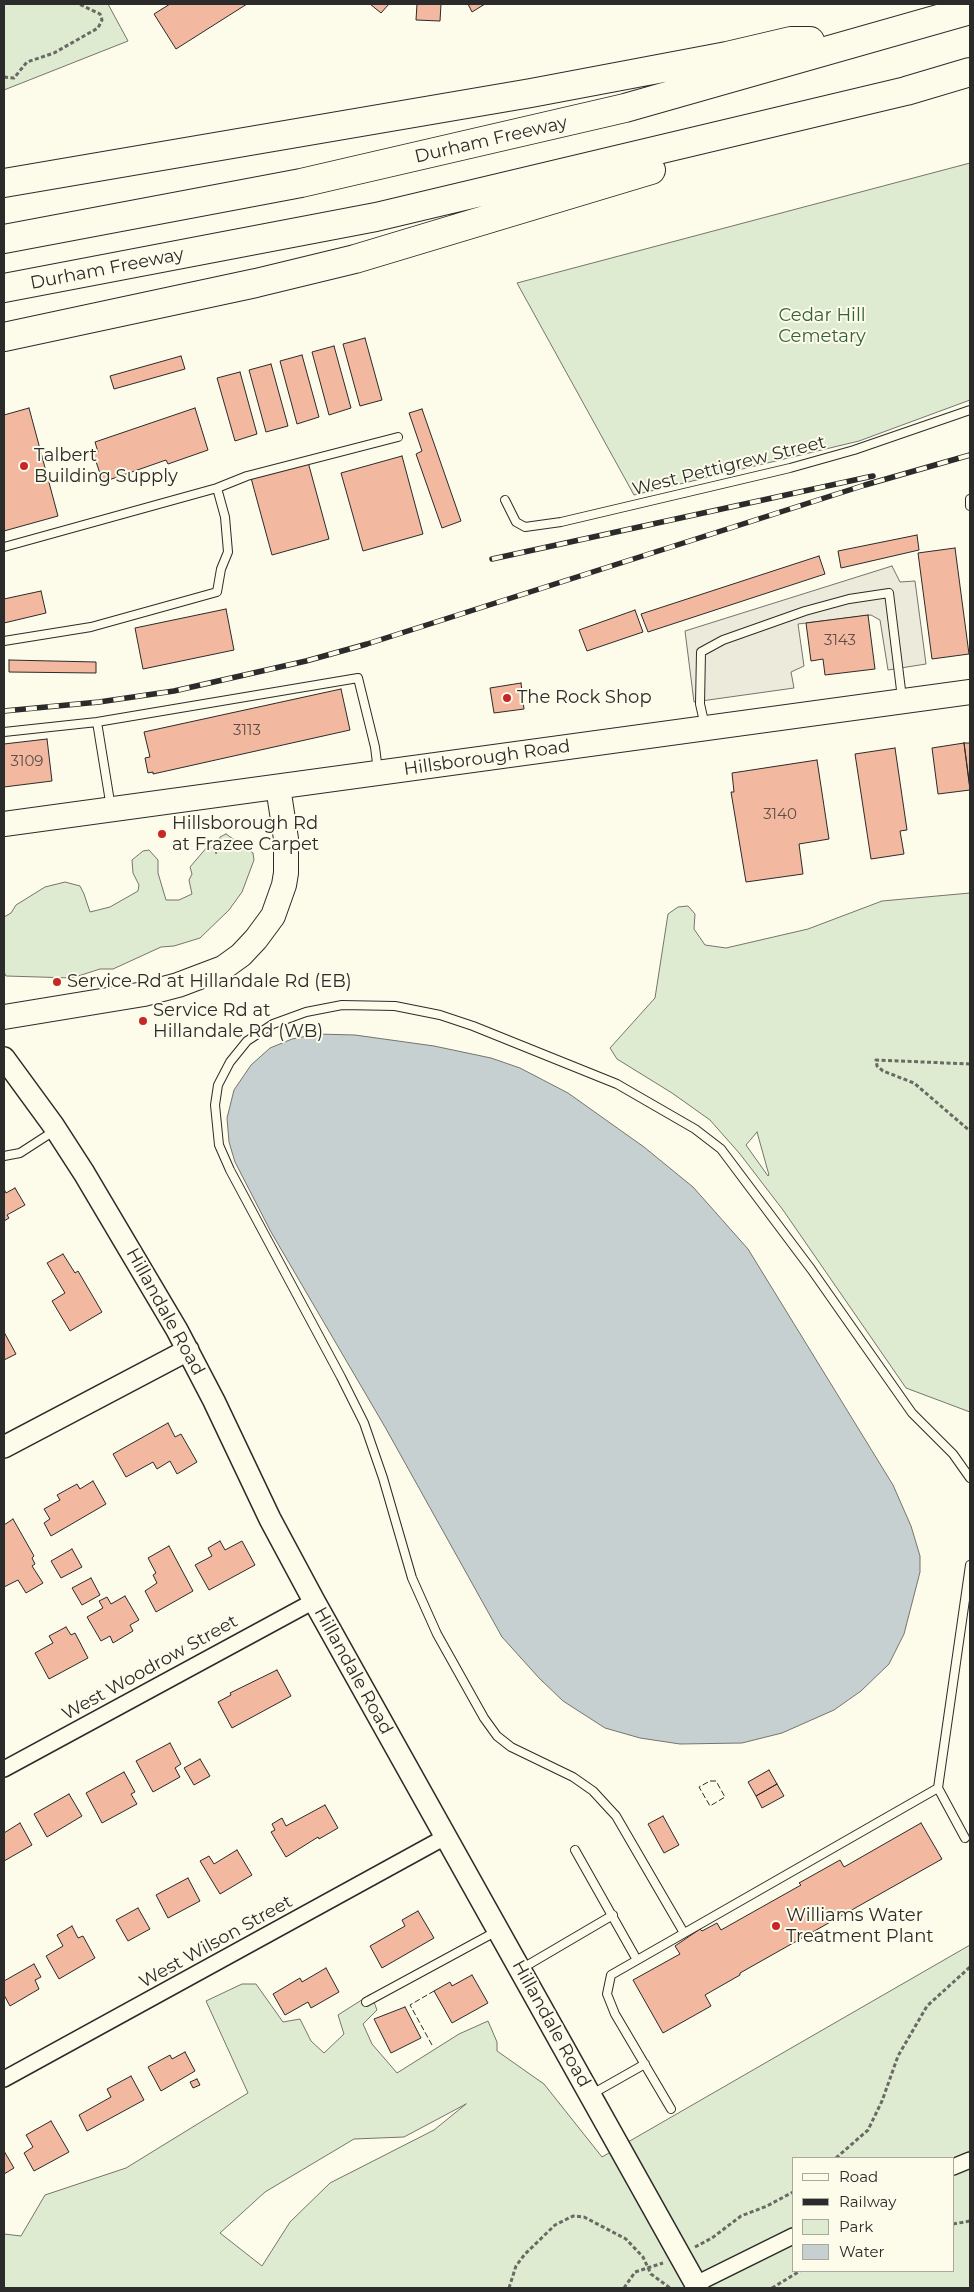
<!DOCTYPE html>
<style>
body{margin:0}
#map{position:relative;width:974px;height:2292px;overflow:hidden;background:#fdfbea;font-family:Montserrat,sans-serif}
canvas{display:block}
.frame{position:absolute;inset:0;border:5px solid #2b2b2b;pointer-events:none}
.legend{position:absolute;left:792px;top:2157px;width:162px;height:115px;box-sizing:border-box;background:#fdfbea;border:1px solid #a9a89e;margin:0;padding:6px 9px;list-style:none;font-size:15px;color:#2b2b2b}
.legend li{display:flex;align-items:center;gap:10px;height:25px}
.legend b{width:25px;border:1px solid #a9a89e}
</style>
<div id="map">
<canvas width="974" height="2292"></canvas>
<div class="frame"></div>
<ul class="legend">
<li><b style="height:6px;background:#fdfbea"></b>Road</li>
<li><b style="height:6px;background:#2b2b2b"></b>Railway</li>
<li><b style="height:14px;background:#deebd1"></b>Park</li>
<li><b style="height:14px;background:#c7d0d0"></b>Water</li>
</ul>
</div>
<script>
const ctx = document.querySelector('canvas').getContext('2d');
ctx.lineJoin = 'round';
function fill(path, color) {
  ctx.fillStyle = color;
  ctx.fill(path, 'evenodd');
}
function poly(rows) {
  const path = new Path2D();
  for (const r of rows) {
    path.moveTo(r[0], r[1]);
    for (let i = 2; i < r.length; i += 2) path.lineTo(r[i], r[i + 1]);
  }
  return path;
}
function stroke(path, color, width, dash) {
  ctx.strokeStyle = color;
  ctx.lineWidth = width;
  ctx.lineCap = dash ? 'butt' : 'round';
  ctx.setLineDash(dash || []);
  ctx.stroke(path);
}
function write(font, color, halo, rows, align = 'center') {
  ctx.font = font + ' Montserrat,sans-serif';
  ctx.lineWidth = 4;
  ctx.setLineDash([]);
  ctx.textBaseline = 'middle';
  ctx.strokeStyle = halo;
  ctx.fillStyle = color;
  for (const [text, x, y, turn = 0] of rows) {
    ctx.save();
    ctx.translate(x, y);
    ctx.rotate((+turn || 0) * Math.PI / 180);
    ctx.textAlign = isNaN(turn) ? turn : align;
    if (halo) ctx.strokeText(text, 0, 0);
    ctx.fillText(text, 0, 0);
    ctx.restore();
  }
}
const green = poly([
 [4,4,108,4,128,41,4,90,4,4],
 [970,163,970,400,859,441,634,495,517,283,970,163],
 [226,834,253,853,254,860,242,892,229,910,200,938,174,946,161,947,113,969,100,969,72,978,6,976,4,972,4,917,11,913,16,905,45,887,65,882,80,886,84,894,90,912,110,907,138,891,139,885,133,873,132,860,143,851,149,850,158,860,158,873,166,900,179,900,192,894,189,880,192,874,190,867,208,846,215,849,216,854,220,837,226,834],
 [970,893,970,1412,906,1388,783,1210,740,1154,710,1120,672,1093,617,1059,610,1048,655,998,668,914,678,907,688,906,695,914,694,929,705,945,726,948,808,929,882,901,970,893],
 [757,1132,769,1175,768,1176,746,1145,757,1132],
 [970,1945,970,2288,4,2288,4,2234,21,2236,45,2195,126,2168,248,2093,206,2001,242,1984,256,1984,283,2022,300,2019,311,2041,324,2053,344,2034,338,2015,371,1994,377,2010,363,2024,372,2044,397,2073,459,2034,488,2021,497,2042,497,2051,544,2084,602,2157,970,1945],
 [466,2104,434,2130,330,2183,290,2222,262,2266,220,2233,265,2192,354,2139,404,2137,466,2104],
 [793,2158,953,2158,953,2271,793,2271,793,2158]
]);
fill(green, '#deebd1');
stroke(green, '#74746e', 1);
const parking = poly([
 [892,566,900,582,915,581,926,664,888,670,880,620,871,615,798,624,804,666,791,672,794,688,694,702,685,631,892,566]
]);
fill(parking, '#eceadb');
stroke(parking, '#74746e', 1);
const water = poly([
 [317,1034,355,1035,434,1046,491,1058,520,1068,568,1093,644,1147,693,1187,748,1249,893,1485,911,1526,920,1556,920,1572,904,1634,889,1664,861,1691,834,1710,782,1733,742,1743,680,1744,640,1738,605,1728,563,1701,539,1678,502,1637,385,1427,271,1232,235,1162,229,1142,227,1118,234,1090,251,1065,270,1048,292,1039,317,1034]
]);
fill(water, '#c7d0d0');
stroke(water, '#74746e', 1);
const building = poly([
 [170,4,247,4,176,49,154,14,170,4],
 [370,4,389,4,381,13,370,4],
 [417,4,441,4,440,21,416,20,417,4],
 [468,4,485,4,472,12,468,4],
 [365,338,382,400,360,406,343,344,365,338],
 [334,346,351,408,329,415,312,352,334,346],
 [302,355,319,417,297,424,280,361,302,355],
 [181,356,185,369,114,389,110,376,181,356],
 [271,364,288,426,266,432,249,370,271,364],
 [240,372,257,434,235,441,217,378,240,372],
 [29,408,58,516,4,531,4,415,29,408],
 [195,408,208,450,168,464,166,460,103,482,93,453,98,452,95,442,195,408],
 [422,409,461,521,442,528,416,454,422,451,409,413,422,409],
 [402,456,423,534,363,551,341,473,402,456],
 [308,462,329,539,272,555,251,478,308,462],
 [917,535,919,550,841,568,838,551,917,535],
 [955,548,969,654,932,659,918,553,955,548],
 [819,556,825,574,648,632,641,614,819,556],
 [41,591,46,613,4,623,4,599,41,591],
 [226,609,234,650,143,669,135,628,226,609],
 [635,610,643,632,587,651,579,630,635,610],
 [868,615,875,669,825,675,823,659,811,661,806,623,868,615],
 [9,660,96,662,96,673,9,672,9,660],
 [521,683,524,709,494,713,490,688,521,683],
 [341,689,350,730,153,774,153,772,148,773,145,758,150,757,144,732,341,689],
 [47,739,52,781,4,787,4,744,47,739],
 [964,743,970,790,938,794,932,748,964,743],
 [964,743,970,743,970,788,964,743],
 [895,748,907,830,900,831,904,854,871,859,855,754,895,748],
 [817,760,829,839,799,844,803,874,746,882,731,792,734,792,732,773,817,760],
 [15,1188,25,1205,7,1215,9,1218,4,1221,4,1189,6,1193,15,1188],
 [63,1254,75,1273,78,1271,102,1312,70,1331,52,1301,65,1293,47,1263,63,1254],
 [4,1332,16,1354,4,1360,4,1332],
 [168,1423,175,1437,181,1434,197,1462,177,1474,170,1461,157,1469,153,1462,126,1477,113,1454,168,1423],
 [93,1481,106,1504,51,1536,44,1523,50,1519,44,1509,60,1500,57,1495,77,1484,80,1489,93,1481],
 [13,1519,34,1556,32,1558,35,1564,32,1566,43,1583,26,1593,18,1580,4,1587,4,1525,13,1519],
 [220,1541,225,1550,242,1541,255,1565,209,1590,195,1565,212,1556,208,1548,220,1541],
 [169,1546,193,1591,156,1612,145,1591,157,1583,153,1575,156,1573,148,1558,169,1546],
 [72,1549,82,1567,61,1578,51,1561,72,1549],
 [91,1578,100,1595,82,1605,72,1588,91,1578],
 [125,1596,139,1620,130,1625,133,1631,113,1643,110,1636,101,1641,87,1617,103,1608,99,1601,107,1597,111,1604,125,1596],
 [66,1627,71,1635,75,1633,88,1658,49,1679,35,1653,53,1643,49,1636,66,1627],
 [277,1670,291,1696,232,1728,218,1702,231,1695,230,1693,277,1670],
 [170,1743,181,1764,175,1768,180,1777,153,1792,136,1761,170,1743],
 [200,1759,210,1776,194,1785,184,1768,200,1759],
 [769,1770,777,1784,756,1796,748,1782,769,1770],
 [124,1772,135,1792,131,1794,137,1804,102,1823,86,1793,124,1772],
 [777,1784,784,1796,762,1808,756,1796,777,1784],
 [69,1794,82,1816,47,1837,34,1814,69,1794],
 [325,1805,338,1828,319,1839,318,1837,286,1857,271,1832,275,1830,272,1824,282,1818,286,1826,325,1805],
 [663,1816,679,1845,664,1853,648,1824,663,1816],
 [20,1823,32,1845,4,1861,4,1833,20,1823],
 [921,1823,942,1859,740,1973,740,1975,705,1995,711,2006,663,2033,633,1980,680,1954,675,1946,700,1929,702,1931,717,1923,721,1930,801,1885,799,1883,840,1860,844,1867,921,1823],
 [237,1850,252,1875,220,1894,200,1861,209,1856,214,1864,237,1850],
 [188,1878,200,1901,168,1918,156,1895,188,1878],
 [138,1908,150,1929,128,1941,116,1920,138,1908],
 [418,1911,434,1938,382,1968,370,1946,405,1926,402,1920,418,1911],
 [72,1926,78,1938,83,1936,95,1958,59,1979,46,1956,63,1946,57,1935,72,1926],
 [34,1964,41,1977,35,1980,39,1989,10,2006,4,1995,4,1981,34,1964],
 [326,1968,339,1992,311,2008,308,2002,285,2015,273,1994,300,1978,302,1982,326,1968],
 [472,1975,488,2003,452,2023,434,1991,450,1982,452,1986,472,1975],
 [405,2007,421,2038,391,2053,374,2019,405,2007],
 [185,2052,195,2071,161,2091,148,2067,170,2055,172,2059,185,2052],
 [131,2076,144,2100,87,2131,79,2115,111,2097,107,2089,131,2076],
 [197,2079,200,2085,193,2088,190,2082,197,2079],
 [51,2121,69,2152,34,2171,24,2153,33,2147,26,2135,51,2121],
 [4,2151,14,2168,4,2174,4,2151]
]);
fill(building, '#f2b8a0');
stroke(building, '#2b2b2b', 1);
const lane = poly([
 [970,499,970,506],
 [505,500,516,522,525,527,561,522,790,468,854,450,970,410],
 [4,547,217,488,247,476,398,437],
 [4,641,91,627,217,592,221,569,228,552,225,517,217,488],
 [97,722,111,808],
 [705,726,700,704,701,652,723,640,805,611,849,599,889,593,902,698],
 [4,732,97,722,358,678,375,747,378,771],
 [4,1156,20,1153,54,1131],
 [965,1838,938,1788,970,1565],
 [575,1850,637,1960],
 [684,1933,616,1816,593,1791,573,1777,511,1747,497,1736,484,1718,437,1634,412,1578,383,1478,364,1423,341,1377,230,1170,219,1145,215,1105,218,1085,230,1062,247,1041,273,1024,306,1012,342,1005,395,1006,440,1015,473,1026,617,1084,695,1129,721,1149,811,1269,912,1413,953,1454,970,1478],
 [521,1969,613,1915],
 [366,2002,497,1931],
 [592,2094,645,2064],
 [671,2109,615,2014,607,1994,611,1975,938,1788]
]);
const street = poly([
 [4,1769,314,1601],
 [4,2079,447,1836],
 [953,2167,970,2160],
 [696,2284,793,2236]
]);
const secondary = poly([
 [4,1058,53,1125,84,1173,177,1330,214,1401,270,1519,314,1601,698,2288],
 [4,1447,188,1350]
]);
const primary = poly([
 [4,824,970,692],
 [4,1017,144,994,178,985,223,968,241,955,256,939,273,916,284,885,286,873,286,839,278,787]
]);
const highway = poly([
 [4,183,531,93,727,56,791,41,810,41],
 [4,239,301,183,625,108,970,10],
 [4,288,376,217,906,91,970,72],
 [4,337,256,283,355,259,651,170]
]);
stroke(lane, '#2b2b2b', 10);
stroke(street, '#2b2b2b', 18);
stroke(secondary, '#2b2b2b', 24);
stroke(primary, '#2b2b2b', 26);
stroke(highway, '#2b2b2b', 30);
stroke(poly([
 [4,77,14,78,27,62,54,53,98,28,102,20,100,14,79,4],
 [970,1064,876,1060,877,1066,883,1071,914,1083,970,1131],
 [836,2158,868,2130,882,2101,898,2056,927,2006,970,1967],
 [953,2224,970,2221],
 [695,2247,712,2238,741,2216,767,2206,793,2192],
 [509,2288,516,2266,525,2254,555,2225,573,2216,584,2217,626,2239,643,2257,651,2274,670,2288],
 [624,2288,635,2272,663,2263],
 [772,2288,800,2271]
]), '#6a6964', 3, [4, 2.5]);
stroke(lane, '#fdfbea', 8);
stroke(street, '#fdfbea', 15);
stroke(secondary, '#fdfbea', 21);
stroke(primary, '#fdfbea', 24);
stroke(highway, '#fdfbea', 28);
const rail = poly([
 [492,559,873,476],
 [4,711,99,702,174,691,306,661,367,644,865,485,970,455]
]);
stroke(rail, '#2b2b2b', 5.5);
stroke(rail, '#fdfbea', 4, [11]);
stroke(poly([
 [710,1781,716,1781,725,1797,710,1806,699,1787,710,1781],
 [432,2045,410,2005,434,1991]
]), '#2b2b2b', 1, [6, 2.5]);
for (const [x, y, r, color] of [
 [24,466,5,"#c62828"],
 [507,698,5,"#c62828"],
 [162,834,5,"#c62828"],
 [57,982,5,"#c62828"],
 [143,1021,5,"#c62828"],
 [776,1926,5,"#c62828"]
]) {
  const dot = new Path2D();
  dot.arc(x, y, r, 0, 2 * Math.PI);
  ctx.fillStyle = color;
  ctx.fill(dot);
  stroke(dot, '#fdfbea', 2);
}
write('15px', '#5d4e48', null, [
 ["3143",840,641],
 ["3113",247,731],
 ["3109",27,762],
 ["3140",780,815]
]);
write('18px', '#2b2b2b', '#fdfbea', [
 ["Durham Freeway",491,140,-13],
 ["Durham Freeway",107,269,-11],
 ["West Pettigrew Street",729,466,-14],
 ["Hillsborough Road",487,758,-8],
 ["Hillandale Road",165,1312,61],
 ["West Woodrow Street",150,1668,-29],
 ["Hillandale Road",353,1671,61],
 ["West Wilson Street",216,1942,-29],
 ["Hillandale Road",551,2024,61]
]);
write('18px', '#34623c', '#fdfbea', [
 ["Cedar Hill",822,316],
 ["Cemetary",822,337]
]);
write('18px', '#2b2b2b', '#fdfbea', [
 ["Talbert",34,456],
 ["Building Supply",34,477],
 ["The Rock Shop",517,698],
 ["Hillsborough Rd",172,824],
 ["at Frazee Carpet",172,845],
 ["Service Rd at Hillandale Rd (EB)",67,982],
 ["Service Rd at",153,1011],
 ["Hillandale Rd (WB)",153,1032],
 ["Williams Water",786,1916],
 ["Treatment Plant",786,1937]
], 'left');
</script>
